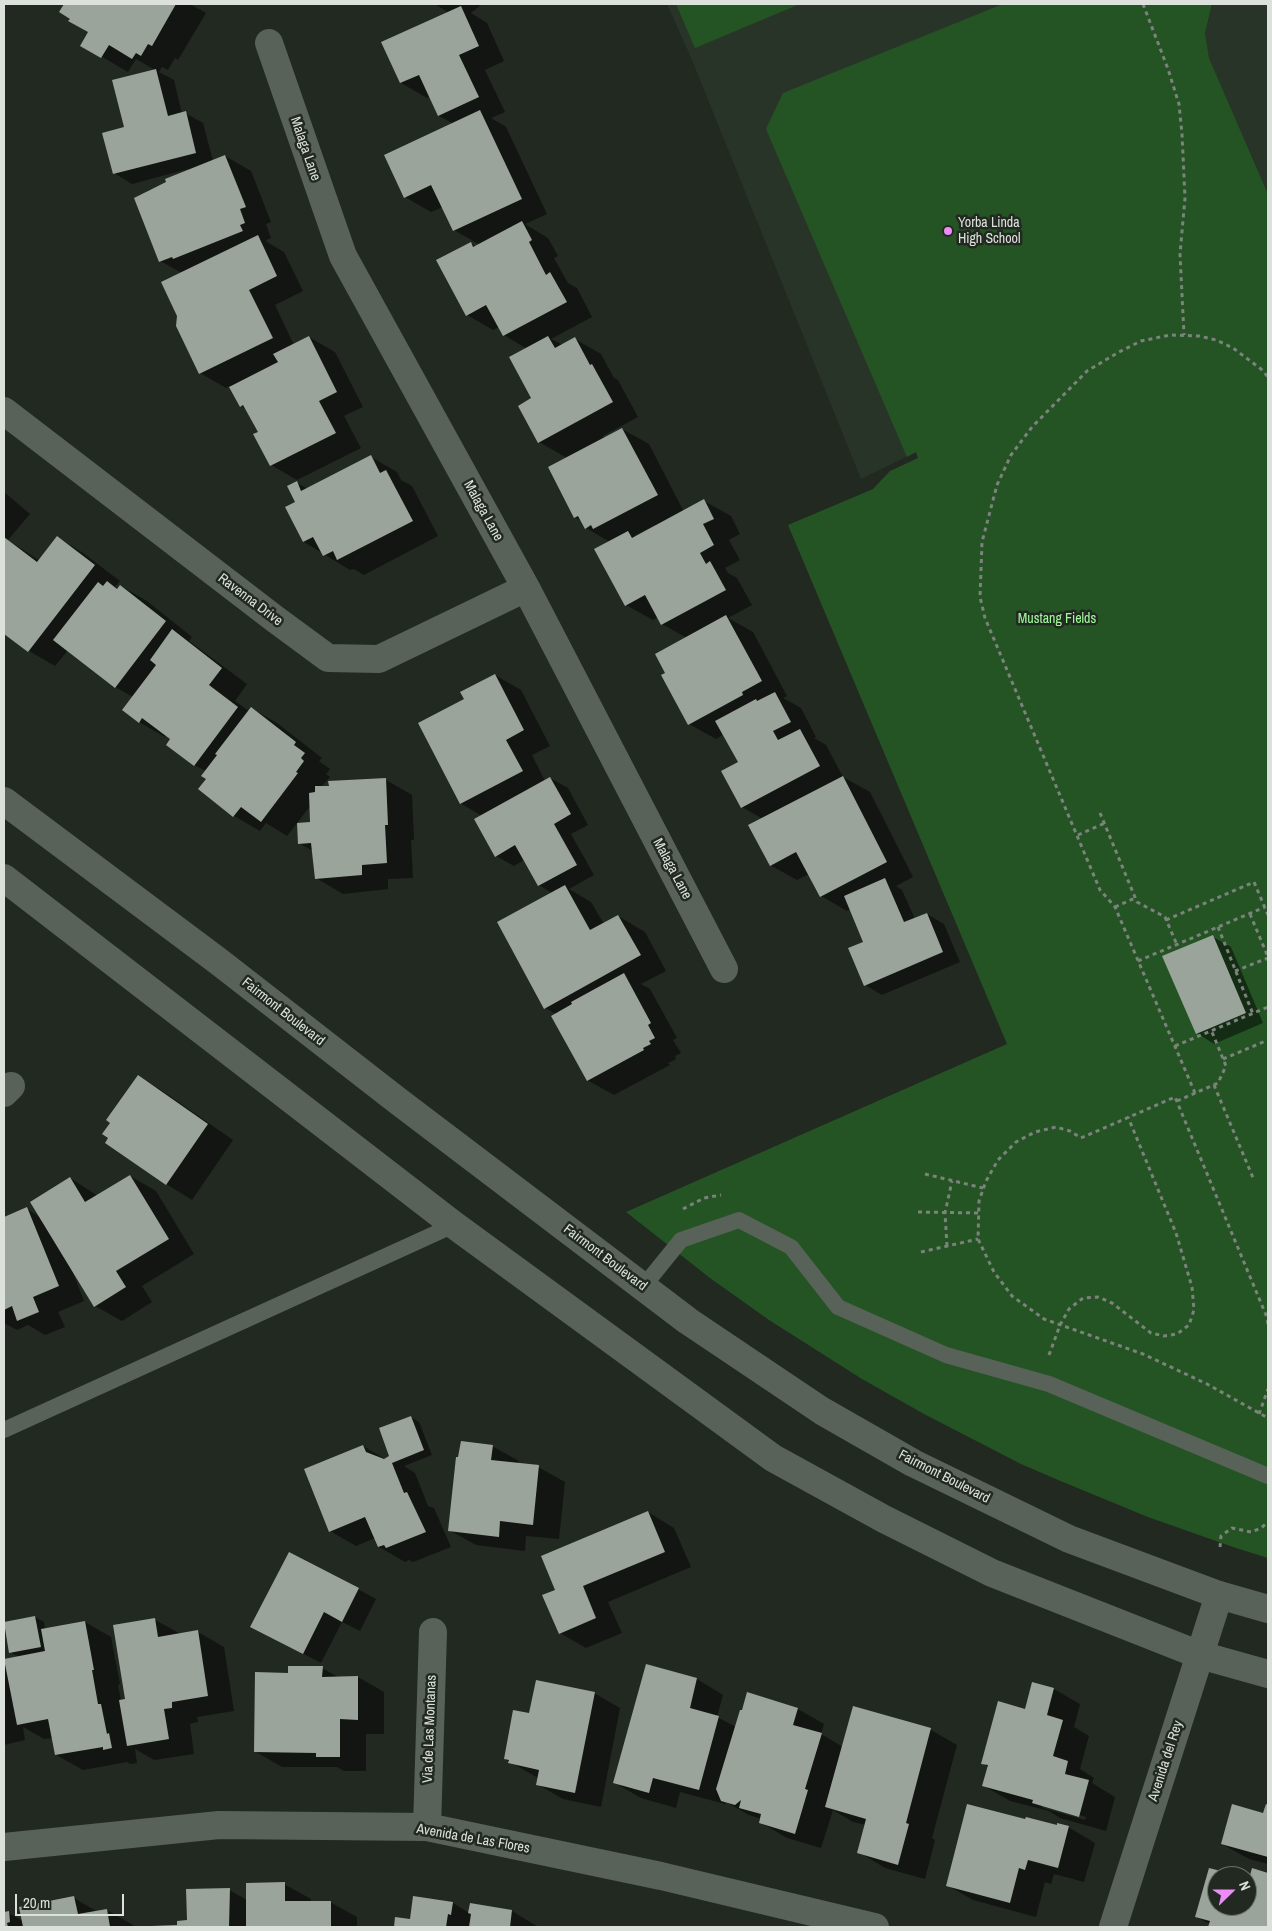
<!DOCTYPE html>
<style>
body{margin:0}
#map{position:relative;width:1272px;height:1931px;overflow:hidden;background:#222921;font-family:"Archivo Narrow",sans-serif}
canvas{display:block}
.frame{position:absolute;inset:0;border:5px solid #dce1dc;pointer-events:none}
.north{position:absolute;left:1207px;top:1866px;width:50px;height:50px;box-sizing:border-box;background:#222921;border:1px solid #6c736c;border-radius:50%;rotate:68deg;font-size:14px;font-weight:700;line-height:20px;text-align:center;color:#dce1dc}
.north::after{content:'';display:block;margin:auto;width:18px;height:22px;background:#ed8cf9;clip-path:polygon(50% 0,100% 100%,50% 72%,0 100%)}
.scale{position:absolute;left:15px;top:1894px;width:109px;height:22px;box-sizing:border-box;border:2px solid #dce1dc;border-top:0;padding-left:6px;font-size:15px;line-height:18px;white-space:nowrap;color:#dce1dc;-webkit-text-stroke:4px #222921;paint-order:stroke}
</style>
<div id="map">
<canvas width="1272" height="1931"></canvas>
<div class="frame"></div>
<div class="north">N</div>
<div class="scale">20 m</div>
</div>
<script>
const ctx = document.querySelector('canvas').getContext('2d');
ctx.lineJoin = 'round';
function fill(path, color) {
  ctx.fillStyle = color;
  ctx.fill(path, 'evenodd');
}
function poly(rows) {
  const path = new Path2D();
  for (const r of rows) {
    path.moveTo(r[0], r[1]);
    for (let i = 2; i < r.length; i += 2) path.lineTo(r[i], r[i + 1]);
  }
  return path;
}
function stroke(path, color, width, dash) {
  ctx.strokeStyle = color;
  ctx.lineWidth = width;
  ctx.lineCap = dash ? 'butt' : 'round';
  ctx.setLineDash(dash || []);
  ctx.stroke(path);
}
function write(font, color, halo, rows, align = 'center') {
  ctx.font = font + ' "Archivo Narrow",sans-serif';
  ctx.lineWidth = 5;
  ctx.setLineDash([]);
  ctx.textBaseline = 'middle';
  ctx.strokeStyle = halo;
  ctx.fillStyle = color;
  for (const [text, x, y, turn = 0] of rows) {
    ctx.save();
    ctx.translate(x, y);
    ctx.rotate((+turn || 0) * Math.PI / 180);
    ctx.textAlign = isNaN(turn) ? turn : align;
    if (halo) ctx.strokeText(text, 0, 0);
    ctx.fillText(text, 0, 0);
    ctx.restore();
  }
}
fill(poly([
 [667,4,1130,4,916,452,861,479,692,60],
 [1212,4,1268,4,1268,194,1209,58,1205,33]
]), '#283427');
fill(poly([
 [676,4,800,4,695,48],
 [1003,4,1212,4,1205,33,1209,58,1268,194,1268,1558,1233,1547,1148,1517,1063,1482,1021,1464,924,1414,862,1379,769,1320,710,1278,626,1212,1007,1044,788,525,873,489,890,471,918,458,916,452,907,457,766,129,783,93]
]), '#255424');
fill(poly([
 [65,4,190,4,206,13,178,60,175,58,168,70,162,67,159,72,174,80,182,114,185,113,203,123,213,161,225,156,251,171,271,222,266,224,271,238,266,240,267,242,284,252,303,291,275,305,294,345,309,337,335,352,363,407,344,416,361,448,297,480,271,465,259,432,247,410,241,406,230,386,226,388,200,373,182,273,160,261,147,191,168,183,188,171,188,169,132,184,114,173,126,128,155,70,136,59,128,72,82,45,89,32,61,12],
 [435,4,482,4,471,13,487,23,504,61,485,70,505,112,491,118,506,127,547,214,525,224,548,238,558,256,554,258,568,283,577,288,592,317,551,339,563,345,575,339,601,354,614,378,618,380,638,417,603,436,604,439,622,429,649,444,684,512,704,501,731,516,740,534,729,540,740,560,725,568,728,573,737,578,752,605,728,618,753,632,787,696,783,698,801,708,816,737,814,738,826,745,843,777,870,792,913,877,896,886,902,890,915,919,927,914,944,924,960,962,882,995,865,985,864,942,851,909,847,911,821,896,809,874,797,880,770,865,763,819,742,807,739,763,724,734,716,739,689,724,666,673,687,638,662,624,658,617,653,620,626,605,610,542,586,528,582,521,575,517,567,458,539,442,527,349,504,335,499,327,493,330,467,315,470,243,477,247,480,245,454,230,443,207,431,212,405,197,454,124,439,116,430,96,427,98,401,83,449,13],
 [655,525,656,527,637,537,634,536],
 [371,457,397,472,401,480,412,486,438,536,364,575,354,569,350,570,304,542,286,507,297,502,297,483,308,489],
 [4,492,30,514,8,540,40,561,57,537,83,553,120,581,115,587,119,589,121,586,147,601,192,637,189,641,247,684,235,701,249,711,251,708,277,723,322,758,319,761,330,769,326,774,330,777,321,787,386,780,412,795,414,840,411,840,413,878,388,879,388,889,343,894,316,878,313,851,299,843,312,824,311,805,287,836,266,823,260,831,234,816,200,789,207,779,206,771,194,765,167,735,165,737,139,722,133,697,115,687,68,650,55,666,29,651,4,632],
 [495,675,521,690,550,746,532,755,545,781,550,778,568,788,588,825,571,834,594,875,569,889,591,902,604,924,618,916,645,932,666,971,641,984,650,989,677,1038,673,1040,681,1053,675,1056,676,1059,668,1063,670,1065,614,1095,587,1080,556,1014,545,1008,552,893,539,885,524,860,514,866,496,856,482,816,460,803,466,700],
 [1213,937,1231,947,1263,1023,1214,1044,1197,1033],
 [138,1076,164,1092,233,1140,192,1200,166,1184],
 [130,1176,156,1191,194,1254,142,1286,152,1302,122,1321,95,1306,72,1270,84,1301,58,1312,65,1327,45,1335,28,1325,17,1330,4,1323,4,1218,27,1209,40,1217,70,1178,98,1196],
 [411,1417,419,1422,432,1455,404,1466,415,1473,428,1506,434,1508,451,1547,413,1562,409,1560,405,1562,379,1547,375,1538,356,1546,330,1531,363,1446,385,1459,389,1458],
 [492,1446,519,1461,518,1464,538,1467,565,1482,559,1539,526,1536,525,1551,476,1545,449,1530],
 [648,1512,674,1528,691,1567,608,1602,622,1633,586,1648,560,1633,557,1591],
 [358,1589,376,1599,360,1631,342,1622,321,1663,269,1636],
 [35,1617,44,1622,45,1629,85,1622,111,1637,120,1684,118,1685,121,1701,127,1700,155,1620,181,1634,198,1632,224,1647,234,1711,197,1717,198,1722,190,1724,194,1754,154,1760,135,1749,137,1763,131,1764,127,1762,83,1770,56,1755,53,1738,44,1739,23,1727,25,1740,4,1745,4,1664,7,1666,19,1657,10,1652],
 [647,1665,697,1679,723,1695,717,1717,736,1727,748,1693,798,1709,824,1724,821,1734,843,1747,854,1708,931,1730,957,1745,932,1838,935,1840,925,1879,885,1868,859,1852,866,1825,853,1822,833,1810,821,1848,787,1838,760,1822,762,1819,749,1815,726,1802,725,1804,680,1792,676,1808,641,1798,615,1783],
 [322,1668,340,1678,358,1677,384,1692,384,1734,366,1734,366,1771,344,1771,337,1767,282,1767,256,1752,289,1674],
 [1054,1689,1080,1704,1074,1727,1089,1736,1080,1769,1094,1778,1092,1783,1115,1797,1106,1831,1060,1818,1049,1811,1010,1801,984,1786,989,1767,982,1763,1026,1710],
 [1040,1804,1086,1817,1085,1820,1043,1808],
 [594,1693,620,1708,601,1807,563,1799,537,1784,538,1778,505,1759,530,1715],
 [1266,1806,1268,1807,1268,1864,1249,1859,1222,1844,1264,1814],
 [1025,1820,1068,1827,1095,1843,1084,1882,1054,1874,1051,1884,1045,1882,1036,1917,973,1900,947,1885],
 [1210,1869,1233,1876,1217,1876,1217,1906,1247,1906,1247,1880,1250,1881,1253,1870,1268,1874,1268,1927,1209,1927,1210,1924,1196,1917],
 [284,1884,311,1899,311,1902,330,1902,357,1917,357,1927,141,1927,178,1926,188,1922,229,1890,247,1900],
 [74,1898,98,1912,107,1910,133,1925,133,1927,4,1927,4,1913,8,1913,23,1921],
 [453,1903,469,1913,471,1905,512,1911,538,1927,395,1927,396,1919,411,1921]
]), '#0007');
fill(poly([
 [64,4,176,4,152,46,148,44,141,56,136,53,132,59,109,45,101,58,80,46,88,32,68,21,70,19,59,12],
 [461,6,479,46,459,55,479,97,438,116,419,75,400,83,381,42],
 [156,69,168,116,186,111,196,153,113,174,102,133,124,127,112,80],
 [480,110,522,199,453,231,431,185,404,198,384,155],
 [225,155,246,207,240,209,245,223,240,225,243,231,173,259,172,257,159,262,134,198,166,182,165,179],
 [522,221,532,240,529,242,546,275,550,272,567,302,503,336,486,305,466,316,436,260,471,242,473,247],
 [258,235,277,276,249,290,273,338,199,374,176,326,177,316,161,282],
 [309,336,337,392,319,401,336,433,270,466,253,434,258,432,243,405,240,407,229,387,278,362,273,354],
 [548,336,555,348,575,337,590,365,592,364,613,402,538,443,518,406,531,398,509,357],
 [622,428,658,495,593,529,591,525,585,529,578,516,574,518,548,467],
 [371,455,380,473,386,470,413,521,337,560,333,551,323,556,313,537,303,542,285,507,295,502,287,486,297,481,301,491],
 [704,499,714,519,703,524,714,545,700,553,706,564,710,561,726,590,661,625,645,595,625,606,594,549,628,531,632,538],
 [57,536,95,565,28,652,4,634,4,537,37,562],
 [107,581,117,589,120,585,166,621,115,688,53,640,98,582,103,586],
 [726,615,762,681,742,692,743,695,688,725,661,675,665,673,655,654],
 [172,629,222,668,209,685,238,707,194,766,166,745,170,739,142,718,139,723,122,710,156,665,150,660],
 [495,674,524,730,506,740,523,771,460,804,418,723,464,699,460,692],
 [775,692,791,722,773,731,778,740,800,729,820,766,741,808,721,771,738,762,715,721,756,699,757,701],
 [251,707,296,742,294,745,305,753,301,758,304,761,296,772,298,773,261,822,241,807,233,817,198,789,206,779,201,776,217,755,215,754],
 [843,776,887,862,820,897,796,852,770,866,748,825],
 [550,777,571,814,554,824,577,865,538,886,515,845,495,857,474,819],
 [386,778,388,825,385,825,387,863,362,865,362,875,315,879,311,843,298,844,297,823,310,822,309,793,315,792,315,786,329,786,328,781],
 [885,878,904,922,927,913,943,952,864,986,848,948,863,942,844,896],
 [565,885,590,930,618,915,641,955,544,1009,497,922],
 [1213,935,1246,1013,1196,1034,1162,956],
 [624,973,651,1023,648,1025,655,1038,649,1041,651,1044,643,1048,644,1050,587,1081,551,1016,572,1004,571,1002],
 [138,1075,208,1124,166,1185,105,1143,108,1138,102,1134,110,1123,106,1120],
 [130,1175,169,1239,116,1271,126,1287,94,1307,30,1202,70,1177,85,1202],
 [27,1207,59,1286,33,1297,39,1312,17,1321,12,1306,4,1310,4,1217],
 [411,1416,424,1450,392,1463,404,1493,407,1492,426,1532,386,1548,384,1545,378,1547,365,1517,329,1532,304,1469,363,1445,366,1452,384,1459,389,1456,379,1428],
 [461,1441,493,1445,491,1460,539,1465,533,1525,500,1521,499,1537,448,1531,456,1457,458,1457],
 [648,1511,665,1552,583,1586,596,1618,559,1634,542,1595,555,1590,541,1556],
 [289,1552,359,1588,342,1622,324,1612,303,1654,250,1627],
 [35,1616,41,1647,9,1653,4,1622],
 [155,1618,158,1637,198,1630,208,1696,172,1702,172,1708,164,1709,169,1739,127,1746,119,1700,125,1699,113,1625],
 [85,1621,94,1670,92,1670,98,1704,101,1704,107,1734,109,1733,112,1748,103,1750,103,1747,55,1755,48,1719,17,1725,4,1659,45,1651,41,1629],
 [646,1664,697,1678,690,1708,719,1716,699,1790,653,1778,649,1793,613,1783],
 [288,1666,323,1666,322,1677,358,1676,358,1720,340,1719,340,1757,316,1757,316,1753,254,1752,255,1672,288,1673],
 [536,1680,595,1692,575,1793,536,1785,539,1770,508,1763,509,1760,504,1759,513,1710,529,1713],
 [1032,1682,1054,1688,1047,1715,1063,1720,1053,1756,1068,1761,1065,1774,1089,1780,1079,1817,1032,1803,1033,1800,982,1786,988,1765,981,1764,998,1701,1025,1709],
 [747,1692,798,1708,793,1725,822,1733,805,1789,808,1790,795,1834,759,1823,761,1814,739,1808,741,1800,735,1805,721,1801,716,1789,740,1710,742,1710],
 [853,1706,931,1728,906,1823,909,1824,898,1865,857,1853,866,1819,825,1807],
 [967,1804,1025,1819,1026,1817,1057,1825,1057,1823,1069,1826,1058,1868,1028,1860,1025,1870,1019,1868,1010,1903,946,1886],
 [1232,1804,1263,1813,1266,1804,1268,1805,1268,1857,1221,1844],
 [1209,1868,1236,1875,1217,1876,1217,1906,1247,1906,1247,1879,1249,1879,1252,1868,1268,1873,1268,1927,1208,1927,1210,1921,1195,1917],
 [285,1882,285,1901,331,1901,331,1927,246,1927,246,1883],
 [230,1888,229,1927,151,1927,151,1926,177,1925,177,1921,187,1920,186,1889],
 [74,1896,78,1914,107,1909,110,1927,23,1927,19,1907],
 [413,1896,453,1902,451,1915,448,1914,446,1927,394,1927,395,1917,410,1919],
 [470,1903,512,1910,510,1927,469,1927,471,1914,468,1913],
 [9,1911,10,1922,7,1923,8,1927,4,1927,4,1912]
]), '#9ba49a');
stroke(poly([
 [1143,4,1168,69,1179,104,1182,134,1185,198,1180,254,1184,335],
 [1100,813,1137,902,1165,917,1177,945],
 [1078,835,1105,823],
 [1115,907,1135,898],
 [1250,914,1268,957],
 [1166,920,1254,882,1268,915],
 [1218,927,1253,1014],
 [1138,961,1265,907],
 [1235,971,1268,958],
 [1175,1046,1268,1007],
 [1223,1059,1268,1040],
 [1214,1085,1254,1180],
 [1195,1093,1115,907,1100,890,985,618,980,597,982,542,997,485,1011,455,1032,427,1087,371,1119,352,1141,341,1170,335,1199,336,1216,340,1233,348,1261,369,1268,377],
 [1177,1101,1218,1083,1226,1066,1212,1032],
 [925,1174,983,1188],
 [683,1209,704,1198,721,1195],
 [918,1212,978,1213],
 [947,1246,945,1213,952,1181],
 [921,1252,978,1239],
 [1268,1324,1266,1315,1175,1097,1081,1138,1070,1131,1056,1127,1035,1132,1016,1142,998,1160,986,1181,979,1201,978,1239,994,1272,1012,1296,1044,1319,1143,1354,1207,1384,1268,1418],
 [1049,1355,1060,1325,1069,1309,1083,1298,1098,1297,1112,1303,1151,1333,1164,1336,1177,1334,1189,1325,1194,1310,1192,1287,1176,1233,1128,1117],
 [1259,1414,1268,1389],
 [1220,1547,1221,1536,1232,1528,1251,1532,1261,1528,1268,1522]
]), '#7c827c', 3, [4, 4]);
stroke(poly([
 [643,1287,681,1240,739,1220,791,1247,838,1307,946,1355,1049,1384,1268,1476],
 [4,1430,454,1225]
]), '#596259', 16);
stroke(poly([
 [269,43,343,256,526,588,724,969],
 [4,411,275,619,328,658,379,659,526,588],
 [4,1093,11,1086],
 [427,1827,433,1632],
 [4,1847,219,1825,427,1827,661,1876,875,1927],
 [1113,1927,1219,1595]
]), '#596259', 28);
stroke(poly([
 [4,801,218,961,398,1101,688,1321,822,1411,913,1463,1069,1539,1219,1595,1268,1609],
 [4,878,454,1225,773,1458,884,1519,992,1573,1200,1655,1268,1674]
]), '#596259', 28);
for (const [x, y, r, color] of [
 [948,231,5,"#ed8cf9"]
]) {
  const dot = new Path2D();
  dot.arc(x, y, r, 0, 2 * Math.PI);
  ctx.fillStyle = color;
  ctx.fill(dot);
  stroke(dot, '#222921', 2);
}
write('14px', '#dce1dc', '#222921', [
 ["Malaga Lane",305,149,71],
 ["Malaga Lane",483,511,61],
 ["Ravenna Drive",250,600,37],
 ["Malaga Lane",672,869,62],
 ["Fairmont Boulevard",283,1012,38],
 ["Fairmont Boulevard",605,1258,37],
 ["Fairmont Boulevard",944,1477,27],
 ["Via de Las Montanas",430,1729,-88],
 ["Avenida del Rey",1166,1761,-72],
 ["Avenida de Las Flores",473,1839,10]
]);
write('14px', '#dce1dc', '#222921', [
 ["Yorba Linda",958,223],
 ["High School",958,239]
], 'left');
write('14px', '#a0fa9c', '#222921', [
 ["Mustang Fields",1057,619]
]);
</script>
